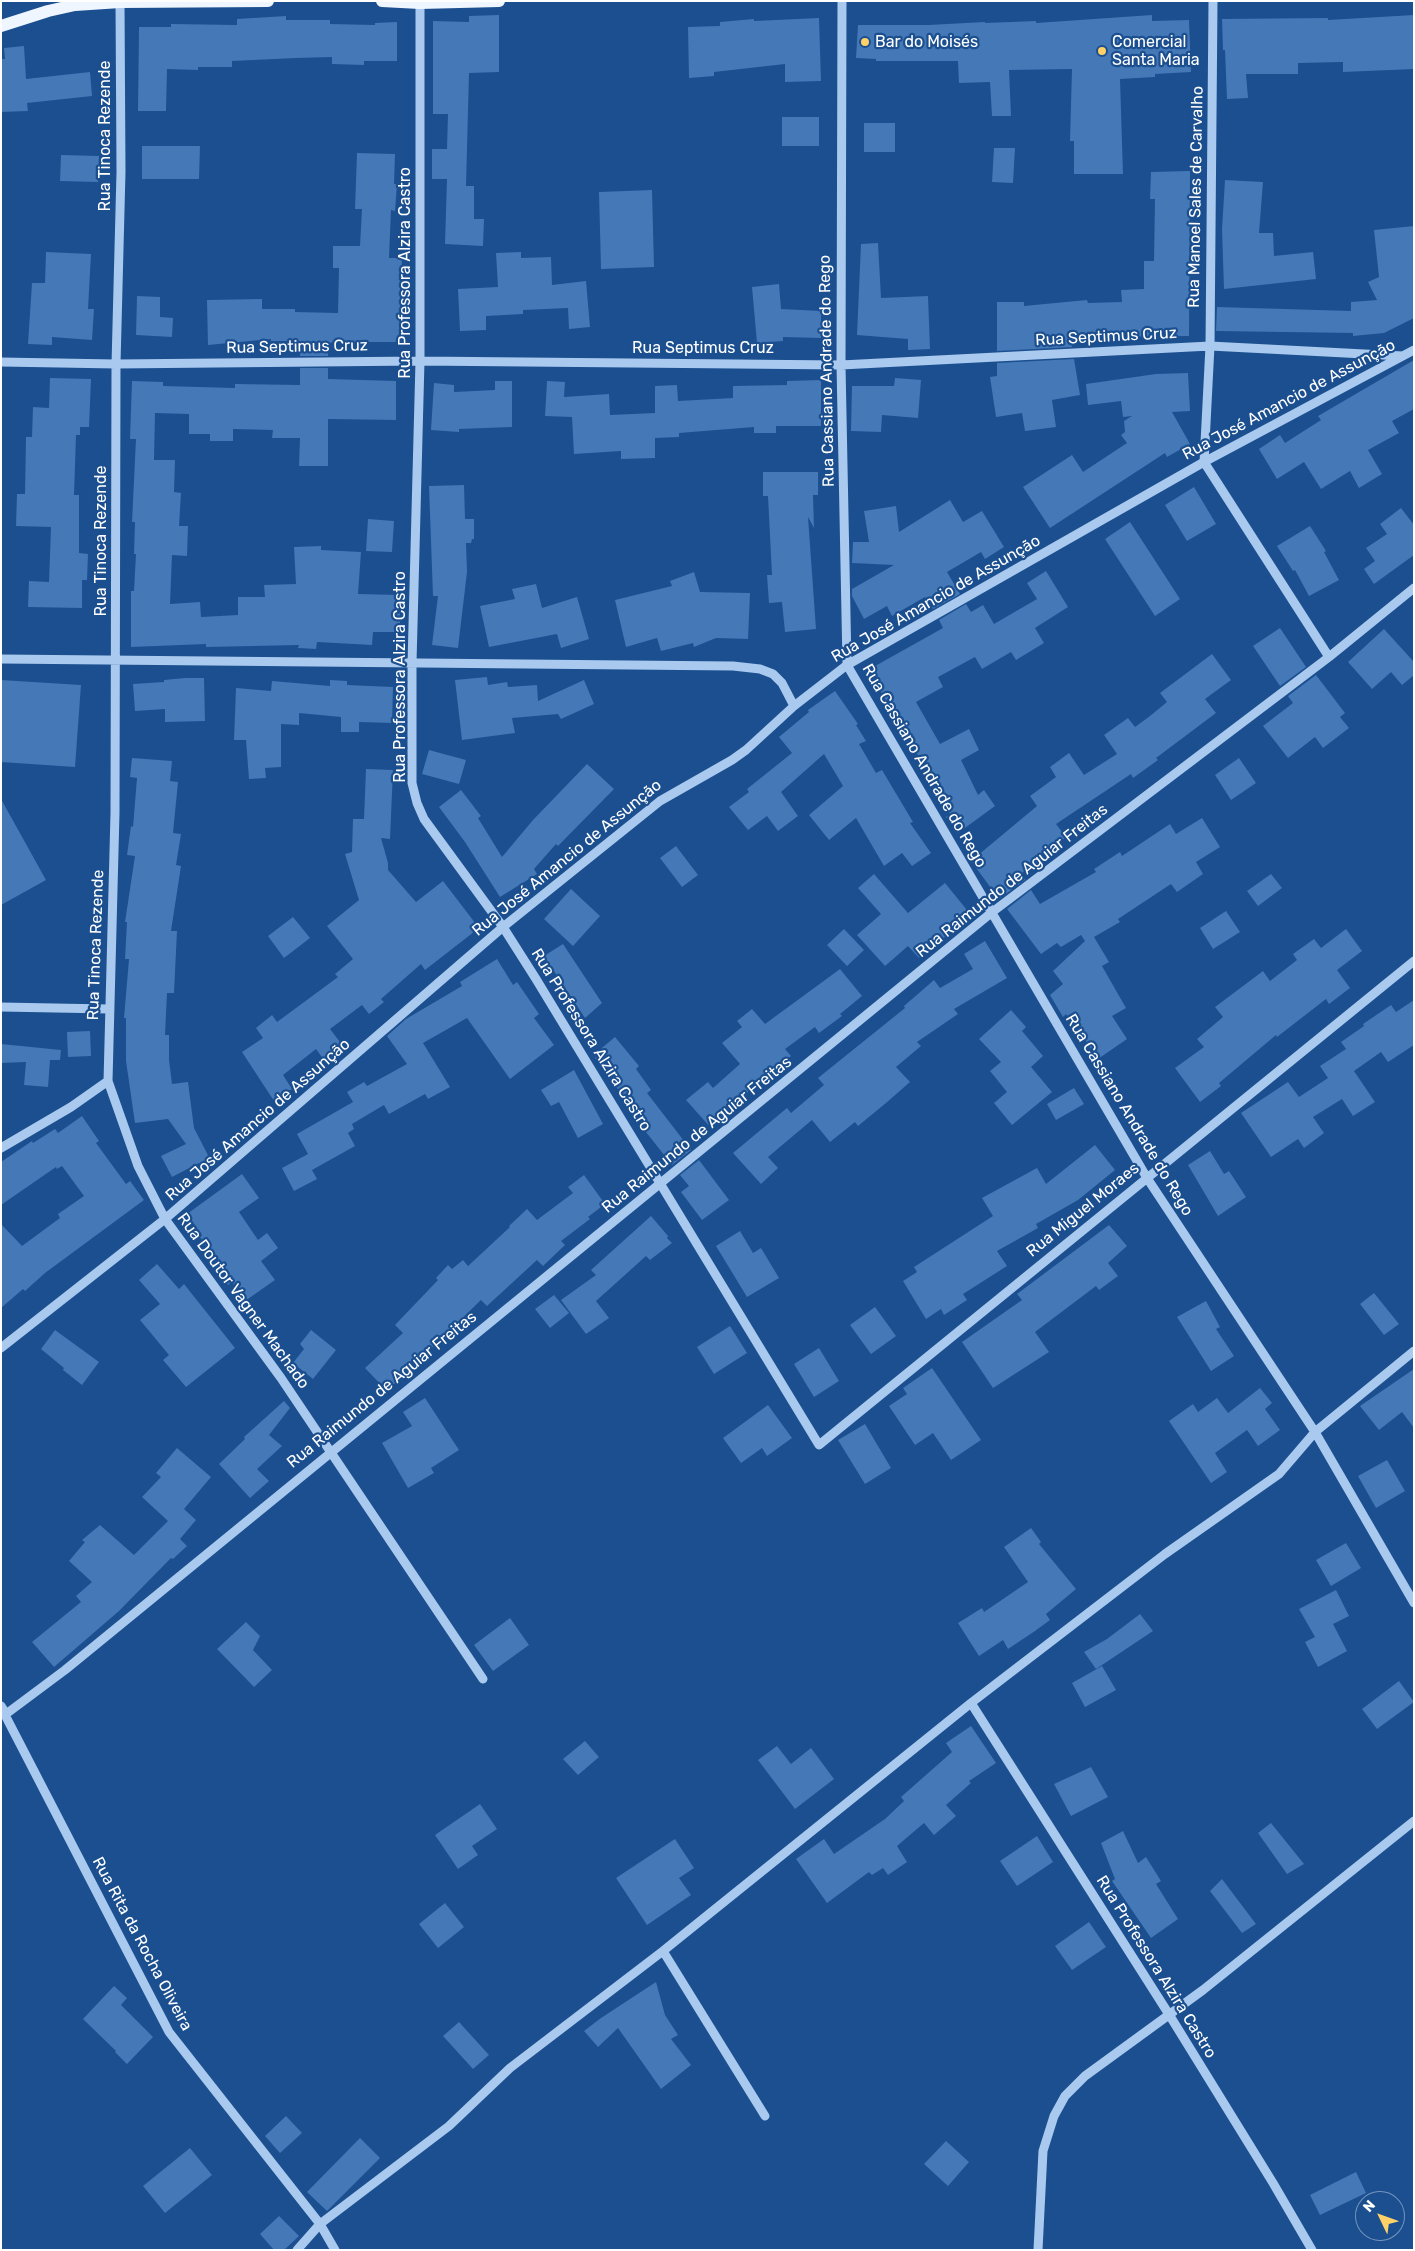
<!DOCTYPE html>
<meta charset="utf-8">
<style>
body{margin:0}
#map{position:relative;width:1415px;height:2251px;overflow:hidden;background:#1b4f8f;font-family:Rubik,sans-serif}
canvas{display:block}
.frame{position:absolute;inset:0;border:2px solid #fff;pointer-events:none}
.north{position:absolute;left:1355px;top:2191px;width:50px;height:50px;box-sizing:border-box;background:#1b4f8f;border:1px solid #7695bc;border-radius:50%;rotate:312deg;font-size:14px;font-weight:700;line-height:20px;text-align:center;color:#fff}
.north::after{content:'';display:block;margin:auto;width:18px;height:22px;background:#ffd166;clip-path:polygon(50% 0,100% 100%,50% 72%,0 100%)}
</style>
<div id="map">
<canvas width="1415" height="2251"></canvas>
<div class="frame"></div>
<div class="north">N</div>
</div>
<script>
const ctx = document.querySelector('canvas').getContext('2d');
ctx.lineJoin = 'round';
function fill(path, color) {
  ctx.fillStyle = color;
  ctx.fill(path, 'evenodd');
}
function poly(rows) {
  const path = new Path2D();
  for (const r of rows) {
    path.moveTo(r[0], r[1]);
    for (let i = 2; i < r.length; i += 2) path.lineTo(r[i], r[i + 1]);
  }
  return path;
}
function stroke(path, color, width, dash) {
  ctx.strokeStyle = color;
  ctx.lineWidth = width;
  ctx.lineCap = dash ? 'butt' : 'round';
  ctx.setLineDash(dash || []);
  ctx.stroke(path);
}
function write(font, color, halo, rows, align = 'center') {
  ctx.font = font + ' Rubik,sans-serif';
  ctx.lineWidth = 4.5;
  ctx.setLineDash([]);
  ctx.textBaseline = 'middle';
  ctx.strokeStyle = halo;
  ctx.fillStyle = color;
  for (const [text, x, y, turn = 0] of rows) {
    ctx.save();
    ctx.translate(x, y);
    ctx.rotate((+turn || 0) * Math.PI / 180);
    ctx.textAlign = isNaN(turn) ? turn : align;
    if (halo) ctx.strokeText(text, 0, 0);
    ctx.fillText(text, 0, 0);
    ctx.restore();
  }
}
fill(poly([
 [499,15,499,72,469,73,466,186,474,186,474,219,484,219,483,246,445,244,447,179,432,179,432,149,447,149,448,114,433,114,433,21,469,22,469,16],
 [1152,15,1152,21,1189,20,1191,72,1155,74,1155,77,1120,79,1123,174,1074,174,1074,141,1070,141,1072,69,1009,70,1011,116,992,116,990,82,959,83,958,61,876,61,876,59,856,58,858,25,928,25,985,22,985,23,1036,21,1036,23],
 [1414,15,1414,69,1343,72,1343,62,1298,63,1298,74,1246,74,1248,98,1227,99,1225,50,1223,50,1222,19,1328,18,1328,20],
 [286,16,286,20,330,20,330,24,375,25,375,23,397,22,397,61,364,61,364,65,332,64,332,57,296,58,232,61,232,67,198,67,198,70,167,69,166,111,138,111,139,27,171,27,171,24,237,25,237,19],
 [819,18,821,81,785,82,785,64,714,72,714,76,689,78,688,27,720,26,720,22,754,19,754,21],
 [24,46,26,79,90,72,92,96,27,103,28,111,1,112,1,59,5,59,4,48],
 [782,117,819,117,819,146,782,146],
 [864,123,895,123,895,152,864,152],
 [142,146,200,146,199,179,142,179],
 [994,148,1015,148,1013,183,992,182],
 [357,153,395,154,394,184,397,184,395,211,391,210,389,258,402,258,399,342,332,342,328,344,328,356,300,356,300,341,271,341,271,339,208,345,207,300,262,299,262,309,295,309,295,312,338,313,339,268,333,268,333,246,360,246,362,209,355,209],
 [61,155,99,156,98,182,60,181],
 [1190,171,1189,336,1089,337,1090,342,1072,343,1072,347,997,351,997,302,1024,302,1024,306,1087,300,1088,303,1122,302,1121,290,1144,289,1144,261,1154,261,1155,199,1150,199,1151,172],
 [1225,180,1263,182,1259,233,1273,233,1274,256,1313,252,1316,279,1224,289,1222,229],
 [652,190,654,267,601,269,599,192],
 [1414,226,1414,318,1384,333,1353,336,1353,333,1216,331,1217,307,1351,311,1351,302,1377,300,1368,282,1379,277,1374,230],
 [878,243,881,298,928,296,930,349,908,350,908,339,857,335,861,244],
 [46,252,91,254,88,309,94,309,92,340,52,337,52,345,28,344,32,283,45,283],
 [521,252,521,258,551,257,552,285,586,281,590,327,569,329,568,308,523,310,523,314,486,316,486,330,460,331,458,289,498,287,496,253],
 [779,284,781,309,821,311,821,338,783,337,783,341,757,343,752,287],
 [137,296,160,297,160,317,173,318,172,337,136,335],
 [1074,359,1080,395,1052,400,1056,427,1025,431,1022,413,996,417,990,377,997,376,997,363],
 [1414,360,1414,409,1392,421,1399,433,1368,450,1382,474,1359,488,1350,471,1321,489,1304,462,1277,479,1259,449,1280,435,1285,443,1321,420,1318,416],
 [300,368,328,368,328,379,396,381,396,420,328,419,328,466,299,466,300,438,272,438,273,430,233,429,233,441,210,441,210,434,189,434,189,414,155,413,154,460,175,460,174,492,181,493,179,526,188,526,187,556,172,555,170,604,200,602,201,617,238,615,238,597,265,597,264,585,296,584,294,547,321,546,321,550,361,552,358,594,400,595,400,632,373,632,372,645,317,642,316,649,298,648,299,645,206,647,206,644,131,647,131,591,134,591,136,554,134,554,135,522,132,522,136,439,130,439,132,381,163,382,163,386,235,388,235,384,300,385],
 [1188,373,1190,411,1172,412,1190,444,1167,457,1165,453,1050,528,1023,487,1072,455,1083,472,1127,443,1121,435,1125,432,1124,421,1132,416,1123,417,1121,401,1088,405,1086,384,1156,374],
 [50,378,91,379,89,427,80,427,80,435,76,435,74,495,79,495,79,553,88,554,87,580,82,580,82,608,28,607,29,581,49,582,51,527,16,526,17,494,25,494,26,437,32,437,33,407,49,408],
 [895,378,921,380,918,418,882,415,881,432,851,431,852,386,894,386],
 [821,380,821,426,776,426,776,433,754,433,754,427,679,433,679,437,655,438,655,458,621,459,621,451,574,454,572,417,545,416,547,381,565,382,564,397,609,394,610,415,655,413,655,386,677,385,678,401,733,398,733,386,787,385,787,381],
 [495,381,512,381,512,427,459,429,459,432,431,430,434,383,454,385,454,392,495,390],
 [763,472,818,472,818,495,813,495,814,528,808,517,816,629,785,632,782,602,769,603,767,575,772,575,768,496,763,496],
 [464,485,465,519,474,519,474,539,472,539,471,543,466,543,467,572,458,648,432,645,438,596,433,596,429,486],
 [1194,487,1216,524,1187,541,1165,505],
 [950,500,963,522,982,511,1004,547,985,559,981,552,947,572,960,594,933,609,925,597,892,616,887,606,864,619,852,596,852,589,894,565,852,563,853,542,869,542,864,511,896,506,899,532],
 [1401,508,1414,525,1414,555,1374,584,1364,569,1375,561,1366,548,1387,534,1380,524],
 [368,519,394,521,392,552,366,551],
 [1130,522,1180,599,1155,616,1105,539],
 [1310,526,1326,551,1324,552,1339,580,1309,596,1295,570,1293,571,1277,546],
 [1046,571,1068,607,1035,628,1044,643,1016,660,1011,652,982,669,975,657,938,677,943,687,916,702,940,744,969,729,979,750,961,760,978,795,984,790,995,806,958,833,946,817,950,814,920,759,868,670,943,628,939,620,966,604,971,612,983,605,994,624,1037,599,1027,583],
 [694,572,700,592,750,593,748,639,716,638,694,647,693,643,661,651,657,638,626,647,615,600,672,586,670,581],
 [536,584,542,608,577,597,589,639,561,648,557,634,489,647,480,606,515,599,512,589],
 [1280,628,1306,667,1280,686,1253,646],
 [1384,629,1414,662,1414,675,1402,685,1391,672,1372,689,1348,662],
 [1212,654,1231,680,1205,699,1216,713,1156,758,1158,760,1133,778,1131,774,1056,824,1066,837,1022,873,1025,880,999,899,971,861,1037,806,1030,796,1056,777,1050,767,1069,753,1084,775,1117,754,1104,735,1128,718,1135,727,1150,716,1167,702,1160,693],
 [1316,675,1345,713,1340,717,1349,728,1323,748,1315,737,1288,758,1263,726,1293,703,1288,696],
 [487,677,488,685,507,682,508,687,537,685,538,701,584,680,594,704,561,719,558,714,512,718,515,733,462,740,455,680],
 [185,678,204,678,205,721,165,722,165,709,135,711,133,684,164,682,164,680],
 [1,680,81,685,75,767,1,762],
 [330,680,347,681,347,685,393,687,392,723,359,722,359,732,341,732,341,717,299,713,299,725,281,724,281,767,265,768,266,778,249,779,246,740,234,740,236,688,271,691,272,681,330,686],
 [835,691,858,724,856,725,866,741,859,744,876,773,882,770,913,822,910,823,931,853,912,866,902,853,884,866,856,818,829,840,809,815,843,786,824,754,781,792,798,816,778,831,767,816,748,830,729,807,749,792,747,789,792,753,779,737,809,712,808,710],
 [429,750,466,760,459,784,422,774],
 [132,758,172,761,170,781,178,782,173,833,181,834,176,865,181,866,171,931,177,931,174,993,167,993,165,1035,169,1035,169,1060,172,1084,188,1082,194,1128,212,1163,203,1168,199,1163,172,1177,161,1156,186,1144,168,1119,135,1123,126,1061,126,1018,124,1018,129,959,125,959,127,922,125,922,135,856,127,855,131,826,133,827,137,778,130,777],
 [1239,758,1256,783,1231,800,1215,775],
 [587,764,614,789,558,846,556,844,534,869,537,874,500,897,465,842,439,807,461,790,481,816,478,818,502,857,533,820],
 [366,769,393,770,390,839,381,838,388,863,388,870,416,902,443,881,479,928,425,970,421,964,381,999,384,1002,369,1014,362,1005,330,1029,343,1046,324,1060,316,1049,283,1075,292,1089,274,1101,242,1052,263,1038,256,1028,272,1015,277,1022,338,977,335,974,353,959,327,926,359,900,345,854,352,852,353,819,364,819],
 [1,799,46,880,1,905],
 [1202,818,1220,847,1196,862,1203,874,1177,892,1171,884,1118,919,1120,922,1094,937,1109,962,1102,966,1126,1008,1112,1016,1127,1039,1098,1059,1081,1034,1078,1035,1066,1014,1063,1017,1050,995,1063,984,1053,971,1085,941,1081,935,1061,947,1057,943,1041,954,1007,909,1031,890,1040,904,1096,872,1094,869,1120,852,1122,856,1170,824,1176,834],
 [676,846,698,875,682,887,660,858],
 [874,874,908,913,945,883,971,915,919,958,908,946,885,966,857,935,881,914,858,888],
 [1271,874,1282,888,1258,906,1247,891],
 [571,889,600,916,573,946,544,919],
 [1226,911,1240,932,1213,949,1200,928],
 [293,917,310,938,284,958,268,936],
 [844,929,864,950,847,966,827,945],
 [1346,929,1362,951,1337,970,1350,988,1329,1004,1326,999,1277,1037,1276,1035,1219,1083,1221,1086,1200,1102,1175,1068,1204,1047,1197,1039,1223,1017,1215,1007,1263,971,1270,981,1297,960,1293,954,1314,939,1321,948],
 [985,941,1007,978,954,1009,958,1014,917,1042,921,1046,896,1067,910,1082,886,1103,858,1126,855,1122,830,1142,812,1120,768,1157,778,1168,761,1184,733,1153,787,1108,791,1113,824,1085,818,1078,905,1008,904,1006,934,980,940,988,973,969,964,954],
 [563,944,602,1003,585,1018,544,956],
 [497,959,513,985,517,982,539,1014,534,1018,554,1045,510,1079,467,1018,423,1043,450,1087,428,1099,425,1094,389,1114,384,1105,352,1124,354,1129,348,1133,355,1146,312,1170,317,1179,294,1191,282,1168,308,1154,297,1134,353,1102,347,1092,364,1082,367,1086,407,1064,387,1036,406,1019,462,986,460,982],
 [840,969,862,996,840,1014,842,1016,819,1033,815,1027,785,1049,791,1056,729,1108,733,1112,711,1128,686,1100,708,1082,713,1088,740,1064,722,1043,742,1027,737,1021,752,1009,765,1024],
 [1414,1000,1414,1045,1388,1062,1381,1052,1354,1071,1375,1102,1353,1116,1342,1099,1313,1117,1324,1133,1304,1148,1298,1139,1271,1157,1241,1113,1288,1082,1299,1097,1328,1078,1320,1066,1346,1049,1341,1042,1364,1026,1363,1024,1391,1005,1396,1012],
 [1011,1010,1026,1027,1022,1031,1043,1056,1031,1067,1052,1092,1012,1125,994,1103,1007,1092,990,1071,1001,1062,979,1039],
 [90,1031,91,1056,68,1057,67,1032],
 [615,1037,639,1066,636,1069,651,1090,647,1093,691,1150,672,1165,642,1127,645,1126,595,1058,600,1056,597,1052],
 [1,1044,61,1050,60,1060,50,1060,48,1087,24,1085,26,1062,1,1063],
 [574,1070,603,1124,578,1138,559,1102,551,1106,541,1090],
 [1074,1088,1084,1104,1056,1120,1047,1104],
 [82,1116,99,1141,96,1143,126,1184,130,1181,144,1200,45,1273,25,1291,23,1289,1,1308,1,1224,22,1246,60,1218,58,1214,84,1196,62,1166,57,1169,56,1167,1,1205,1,1162,32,1141,33,1143,55,1129,58,1133],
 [1095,1145,1115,1170,1078,1200,1036,1224,1038,1228,997,1251,1007,1266,963,1294,967,1300,944,1315,941,1309,926,1319,903,1281,917,1272,914,1267,993,1216,982,1198,1037,1168,1046,1184],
 [1210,1151,1224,1174,1229,1171,1246,1197,1218,1216,1188,1165],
 [699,1160,729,1200,702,1220,681,1192,689,1186,680,1175],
 [242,1174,259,1198,239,1212,258,1240,267,1233,278,1248,261,1261,275,1280,245,1301,232,1282,228,1285,217,1269,219,1268,200,1237,202,1235,187,1214],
 [584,1175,605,1204,588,1217,590,1219,561,1241,565,1245,543,1266,537,1260,487,1306,481,1300,387,1391,365,1368,403,1333,395,1325,438,1280,436,1278,448,1265,452,1269,463,1260,468,1266,510,1227,509,1226,527,1209,537,1220,573,1193,568,1187],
 [651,1216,668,1236,667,1238,672,1243,650,1260,646,1256,596,1301,609,1318,586,1334,561,1300,596,1275,591,1270],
 [1109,1225,1127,1246,1108,1263,1118,1276,1099,1290,1096,1286,1035,1332,1049,1352,993,1388,962,1342,1022,1300,1017,1294],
 [740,1231,753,1253,761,1248,779,1278,747,1297,716,1246],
 [157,1264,179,1289,184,1284,235,1348,186,1387,163,1360,169,1355,140,1320,160,1304,139,1280],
 [1374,1293,1399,1324,1384,1335,1360,1304],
 [554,1295,569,1313,550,1328,535,1309],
 [1206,1301,1220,1327,1216,1329,1234,1356,1211,1371,1177,1317],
 [875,1307,896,1336,871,1354,850,1325],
 [730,1326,747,1353,714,1374,697,1347],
 [55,1330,99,1362,82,1385,63,1370,64,1368,41,1349],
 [311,1330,336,1350,313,1379,293,1363,304,1349,300,1344],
 [819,1348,839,1381,814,1397,794,1364],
 [932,1368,981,1440,951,1460,933,1433,915,1445,889,1406,907,1394,903,1388],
 [1414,1369,1414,1428,1402,1412,1379,1430,1360,1406],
 [1260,1388,1272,1403,1265,1409,1280,1430,1258,1446,1247,1430,1215,1453,1227,1472,1211,1483,1169,1421,1193,1404,1198,1412,1217,1398,1228,1413],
 [425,1398,459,1450,431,1468,434,1473,408,1488,382,1443,412,1426,403,1412],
 [284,1401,290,1408,269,1435,282,1446,257,1469,269,1481,250,1498,219,1464,245,1439,244,1437],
 [768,1405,792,1438,767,1456,762,1448,741,1463,723,1438],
 [865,1424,891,1468,865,1484,838,1440],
 [177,1448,211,1477,184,1509,196,1520,180,1539,187,1546,173,1559,171,1558,119,1611,54,1667,32,1642,81,1602,76,1596,92,1582,69,1561,85,1542,82,1540,100,1525,134,1555,168,1521,142,1497,161,1477,156,1473],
 [1387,1460,1405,1491,1376,1508,1358,1476],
 [1031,1528,1041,1542,1039,1544,1076,1589,1046,1614,1050,1620,1035,1631,1008,1649,1003,1640,979,1656,958,1623,982,1608,984,1612,1028,1582,1004,1547],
 [1346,1543,1361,1568,1331,1586,1316,1560],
 [1336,1590,1349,1616,1333,1624,1347,1651,1318,1667,1305,1642,1315,1637,1299,1609],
 [1140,1614,1153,1631,1096,1669,1084,1652,1107,1639],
 [510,1618,529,1645,493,1671,474,1645],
 [246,1622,260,1636,253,1650,272,1670,254,1687,217,1649],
 [1102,1666,1116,1690,1085,1707,1072,1683],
 [1399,1681,1414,1702,1377,1729,1362,1709],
 [971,1726,996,1763,969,1781,971,1783,946,1805,956,1816,934,1835,924,1823,897,1846,907,1862,888,1875,883,1868,872,1875,869,1872,827,1903,796,1859,824,1839,834,1854,885,1819,904,1801,901,1797,952,1752,946,1743],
 [585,1741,599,1757,578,1775,563,1759],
 [777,1746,791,1764,811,1748,834,1779,795,1809,758,1760],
 [1091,1767,1108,1797,1071,1816,1054,1784],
 [480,1804,497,1829,472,1846,478,1855,458,1869,435,1835],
 [1271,1823,1304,1864,1287,1874,1258,1833],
 [1123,1831,1138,1863,1146,1857,1161,1881,1156,1884,1178,1919,1151,1938,1112,1881,1115,1879,1101,1843],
 [1037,1836,1053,1862,1017,1886,1000,1861],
 [675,1839,694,1868,679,1878,691,1895,647,1925,616,1878],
 [1222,1879,1256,1924,1242,1933,1210,1891],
 [445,1903,464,1927,438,1948,419,1924],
 [1089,1922,1106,1947,1072,1970,1055,1946],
 [656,1982,665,2015,678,2035,671,2039,691,2065,661,2089,618,2028,598,2047,584,2031,601,2018],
 [114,1986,127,1998,121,2005,153,2037,127,2064,115,2052,116,2051,83,2019],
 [459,2022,489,2055,473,2069,443,2036],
 [286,2116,302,2133,280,2153,265,2136],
 [360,2138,380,2158,327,2211,307,2192],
 [946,2141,969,2162,948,2186,924,2164],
 [190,2148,212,2175,165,2213,143,2186],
 [1356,2172,1366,2193,1320,2215,1310,2195],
 [279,2216,299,2236,284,2250,274,2250,260,2234]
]), '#4478b7');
stroke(poly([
 [120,1,121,172,116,364,115,813,108,1081,138,1166,165,1219,281,1378,483,1679],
 [842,1,841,365,847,665,1147,1178,1315,1432,1414,1603],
 [1213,1,1210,346,1204,462,1329,657],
 [420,3,420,361,412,663,412,783,417,803,424,819,503,927,536,979,819,1445,1414,961],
 [1,362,116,364,420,361,841,365,1210,346,1403,356],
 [1,659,733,666,760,669,773,674,782,683,794,706],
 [1,1007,109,1009],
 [1,1148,71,1107,108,1081],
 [1,1348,165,1219,503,927,660,801,732,760,746,750,794,706,847,665,1204,462,1414,350],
 [971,1703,1170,2016,1273,2183,1312,2250],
 [1,1706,6,1714,65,1670,991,913,1329,657,1414,588],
 [3,1711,169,2032,320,2224,335,2250],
 [663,1951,765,2116],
 [297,2250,320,2224,449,2126,510,2068,663,1951,971,1703,1165,1554,1279,1474,1315,1432,1414,1351],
 [1038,2250,1043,2151,1054,2116,1065,2096,1085,2076,1203,1990,1414,1821]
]), '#a9c9ee', 9);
stroke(poly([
 [382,1,420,3,499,1],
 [1,26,48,11,75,5,120,2,268,1]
]), '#f0f6ff', 12);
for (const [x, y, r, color] of [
 [865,42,5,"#ffd166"],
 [1102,51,5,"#ffd166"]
]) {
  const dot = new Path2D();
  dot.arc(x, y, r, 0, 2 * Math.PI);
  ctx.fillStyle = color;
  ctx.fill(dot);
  stroke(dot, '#1b4f8f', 2);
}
write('16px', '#fff', '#1b4f8f', [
 ["Bar do Moisés",875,42],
 ["Comercial",1112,42],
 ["Santa Maria",1112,60]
], 'left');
write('16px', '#fff', '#1b4f8f', [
 ["Rua Tinoca Rezende",105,136,-90],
 ["Rua Manoel Sales de Carvalho",1196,197,-89],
 ["Rua Professora Alzira Castro",405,273,-90],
 ["Rua Septimus Cruz",1106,337,-3],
 ["Rua Septimus Cruz",297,347,-1],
 ["Rua Septimus Cruz",703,348],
 ["Rua Cassiano Andrade do Rego",827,371,-91],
 ["Rua José Amancio de Assunção",1289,400,-28],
 ["Rua Tinoca Rezende",101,541,-90],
 ["Rua José Amancio de Assunção",936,599,-30],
 ["Rua Professora Alzira Castro",400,677,-90],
 ["Rua Cassiano Andrade do Rego",924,766,60],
 ["Rua José Amancio de Assunção",567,858,-39],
 ["Rua Raimundo de Aguiar Freitas",1012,881,-38],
 ["Rua Tinoca Rezende",96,945,-88],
 ["Rua Professora Alzira Castro",591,1040,58],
 ["Rua Cassiano Andrade do Rego",1129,1115,59],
 ["Rua José Amancio de Assunção",258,1120,-41],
 ["Rua Raimundo de Aguiar Freitas",697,1135,-39],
 ["Rua Miguel Moraes",1083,1210,-39],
 ["Rua Doutor Vagner Machado",243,1301,54],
 ["Rua Raimundo de Aguiar Freitas",382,1390,-39],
 ["Rua Rita da Rocha Oliveira",142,1944,62],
 ["Rua Professora Alzira Castro",1156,1967,58]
]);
</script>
